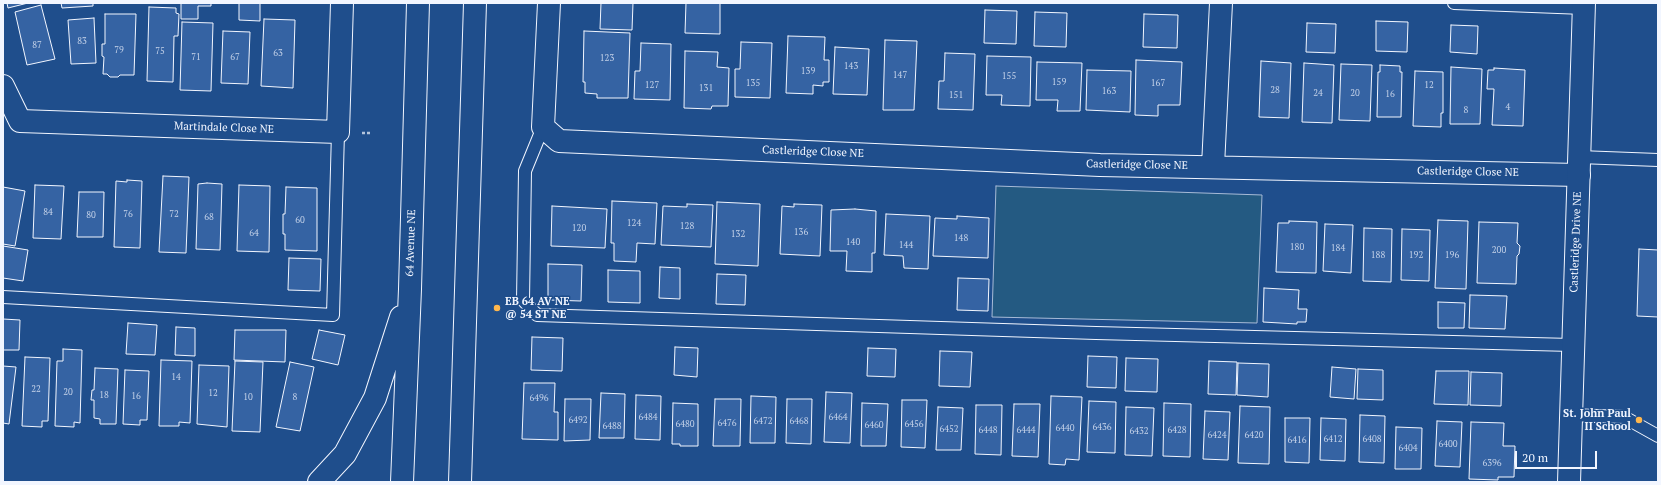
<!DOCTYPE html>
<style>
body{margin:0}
#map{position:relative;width:1661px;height:485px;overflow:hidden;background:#1f4e8c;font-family:"PT Serif",serif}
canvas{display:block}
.frame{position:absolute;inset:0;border:4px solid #f2f6ff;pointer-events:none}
.scale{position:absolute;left:1515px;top:451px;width:82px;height:18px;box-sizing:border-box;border:2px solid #f2f6ff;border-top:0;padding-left:5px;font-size:12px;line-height:14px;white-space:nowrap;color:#f2f6ff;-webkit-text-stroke:3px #1f4e8c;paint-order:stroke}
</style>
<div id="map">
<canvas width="1661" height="485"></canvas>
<div class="frame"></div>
<div class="scale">20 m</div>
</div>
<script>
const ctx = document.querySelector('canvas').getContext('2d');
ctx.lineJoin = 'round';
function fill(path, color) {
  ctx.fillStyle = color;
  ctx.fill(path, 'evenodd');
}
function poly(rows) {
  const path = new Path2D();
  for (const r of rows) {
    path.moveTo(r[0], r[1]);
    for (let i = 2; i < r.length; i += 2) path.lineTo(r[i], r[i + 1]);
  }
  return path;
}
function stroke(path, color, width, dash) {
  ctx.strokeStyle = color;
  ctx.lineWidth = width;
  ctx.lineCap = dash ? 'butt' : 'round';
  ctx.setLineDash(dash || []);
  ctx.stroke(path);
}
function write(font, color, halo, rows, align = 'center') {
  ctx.font = font + ' "PT Serif",serif';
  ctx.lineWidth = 3;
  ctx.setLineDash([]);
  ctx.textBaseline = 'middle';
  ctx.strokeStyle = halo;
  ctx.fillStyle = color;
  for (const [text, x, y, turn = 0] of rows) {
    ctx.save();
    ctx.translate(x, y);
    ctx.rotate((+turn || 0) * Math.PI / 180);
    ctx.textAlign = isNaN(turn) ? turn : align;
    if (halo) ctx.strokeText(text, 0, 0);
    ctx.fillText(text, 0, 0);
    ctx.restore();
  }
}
const green = poly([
 [996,186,1262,195,1257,323,992,317,996,186]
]);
fill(green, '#245a82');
stroke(green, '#a8bbd7', 1);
const building = poly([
 [7,3,28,3,8,8,7,3],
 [61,3,93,3,93,6,62,8,61,3],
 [181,3,211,3,211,6,198,6,198,19,181,19,181,3],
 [239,3,260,3,260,21,239,20,239,3],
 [601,3,633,3,632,30,600,29,601,3],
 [686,3,720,3,720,34,685,33,686,3],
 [41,5,55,59,27,65,15,12,41,5],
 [149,7,176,8,176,13,179,14,178,36,174,36,173,82,147,81,149,7],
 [985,10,1017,11,1016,44,984,43,985,10],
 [1035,12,1067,13,1066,47,1034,46,1035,12],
 [105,14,136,14,134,75,120,75,118,77,110,77,107,74,103,74,104,57,102,56,102,44,105,44,105,14],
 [1144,14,1178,15,1177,48,1143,47,1144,14],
 [94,18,96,63,71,64,68,20,94,18],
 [264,19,295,20,293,88,261,86,264,19],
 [1376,21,1408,22,1407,52,1376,51,1376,21],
 [182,22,213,23,211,91,180,90,182,22],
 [1307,23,1336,24,1335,53,1306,52,1307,23],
 [1451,25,1478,26,1477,54,1450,52,1451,25],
 [223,31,250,32,248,84,221,83,223,31],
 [584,31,630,33,628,98,597,98,597,94,585,93,585,82,583,82,584,31],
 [788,36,825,37,824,60,829,60,829,82,823,82,823,86,813,85,813,94,786,93,788,36],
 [885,40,917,41,914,110,883,110,885,40],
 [741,42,772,43,770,98,735,97,735,69,740,69,741,42],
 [641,43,671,44,670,100,634,99,635,71,640,71,641,43],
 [835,47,869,49,867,95,833,94,835,47],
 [685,51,718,52,717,67,729,68,728,106,712,106,711,109,684,108,685,51],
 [945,53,975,54,973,110,938,109,939,81,944,81,945,53],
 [987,56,1031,57,1030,106,1001,105,1002,95,986,95,987,56],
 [1136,60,1182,62,1180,105,1158,105,1158,116,1135,115,1136,60],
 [1261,61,1291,63,1289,118,1259,117,1261,61],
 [1037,62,1082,63,1080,111,1057,111,1058,100,1036,100,1037,62],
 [1304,63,1334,65,1332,123,1302,122,1304,63],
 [1341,64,1372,65,1370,121,1339,120,1341,64],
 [1380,65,1400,66,1400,72,1402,72,1401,117,1377,117,1378,72,1380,72,1380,65],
 [1451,67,1482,69,1480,124,1450,124,1451,67],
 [1494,68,1525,70,1523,126,1492,125,1494,89,1487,89,1488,70,1494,70,1494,68],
 [1087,70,1131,71,1130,112,1086,110,1087,70],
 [1415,71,1443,72,1443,113,1441,113,1441,127,1413,126,1415,71],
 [163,176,189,177,186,253,159,252,163,176],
 [127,180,142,181,140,248,114,247,116,181,127,182,127,180],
 [207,183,222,184,220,250,196,249,198,184,207,183],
 [35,185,64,186,61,239,33,238,35,185],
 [239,185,270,186,269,252,237,251,239,185],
 [3,187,25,191,15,246,3,244,3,187],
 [286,187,317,188,317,251,285,250,285,234,283,234,283,214,285,214,286,187],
 [79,192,104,192,103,237,77,237,79,192],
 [612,201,657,203,655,244,637,243,636,262,614,261,614,243,611,243,612,201],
 [717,202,760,204,758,266,715,264,717,202],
 [687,204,713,205,711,247,661,245,663,206,687,207,687,204],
 [794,204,822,205,820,256,780,254,782,206,794,207,794,204],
 [552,206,607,209,605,248,551,246,552,206],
 [855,209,876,211,875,253,872,253,872,272,846,271,847,251,830,251,831,210,855,209],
 [886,214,930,216,928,269,904,268,903,256,884,255,886,214],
 [957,216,989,218,988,258,933,256,935,218,957,219,957,216],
 [1438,220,1468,221,1466,289,1435,288,1438,220],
 [1289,221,1317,222,1316,273,1276,272,1278,223,1289,223,1289,221],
 [1479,222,1518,223,1517,243,1520,246,1519,254,1517,256,1516,284,1477,283,1479,222],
 [1325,224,1353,225,1351,273,1323,271,1325,224],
 [1364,228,1392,229,1391,282,1363,281,1364,228],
 [1402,229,1430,230,1429,281,1401,280,1402,229],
 [3,246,28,250,23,281,3,278,3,246],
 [1639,249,1658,250,1658,317,1637,316,1639,249],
 [289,258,321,259,320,291,288,290,289,258],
 [548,264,582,265,581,301,548,300,548,264],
 [660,267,680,268,680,299,659,298,660,267],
 [608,270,640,271,640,303,608,302,608,270],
 [717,274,746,275,745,305,716,304,717,274],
 [958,278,989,279,988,311,957,310,958,278],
 [1264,288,1299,290,1298,309,1307,309,1306,322,1297,322,1297,324,1263,322,1264,288],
 [1470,295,1507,296,1505,329,1469,328,1470,295],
 [1438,302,1465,303,1464,328,1438,328,1438,302],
 [3,319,20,320,19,350,3,350,3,319],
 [128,323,157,325,155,355,126,354,128,323],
 [176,327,195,328,195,356,175,355,176,327],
 [235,330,286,330,285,362,234,360,235,330],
 [319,330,345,335,338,365,312,359,319,330],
 [532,337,563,338,562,371,531,370,532,337],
 [675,347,698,348,697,377,674,375,675,347],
 [868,348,896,349,895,377,867,376,868,348],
 [63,349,82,350,80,423,74,422,74,427,55,426,57,361,63,361,63,349],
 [940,351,972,352,970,387,939,386,940,351],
 [1088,356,1117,357,1116,388,1087,387,1088,356],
 [25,357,50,358,48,421,42,421,42,427,22,426,25,357],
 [1126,358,1158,359,1157,392,1125,391,1126,358],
 [161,360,192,361,190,423,179,422,179,426,159,426,161,360],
 [235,361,263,362,260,432,232,431,235,361],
 [1209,361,1237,362,1236,395,1208,394,1209,361],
 [290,362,314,367,300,431,276,427,290,362],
 [1238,363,1269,364,1268,397,1237,395,1238,363],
 [199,365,229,366,227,427,197,424,199,365],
 [3,366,16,367,9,424,3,423,3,366],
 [1332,367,1356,369,1354,399,1330,397,1332,367],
 [95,368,118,369,116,424,100,424,100,419,94,418,94,400,91,400,92,390,94,390,95,368],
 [1358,369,1383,370,1383,400,1357,399,1358,369],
 [125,370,149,371,147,420,140,420,140,425,123,424,125,370],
 [1436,371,1469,371,1468,405,1434,404,1436,371],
 [1471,372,1502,373,1501,406,1470,405,1471,372],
 [524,383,555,383,554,412,558,412,558,440,522,439,524,383],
 [826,392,852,393,850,443,824,442,826,392],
 [601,393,625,394,624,438,599,438,601,393],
 [636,395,661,396,660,440,635,439,636,395],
 [751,396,776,397,775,443,750,443,751,396],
 [1051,396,1082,397,1079,460,1066,459,1065,465,1049,464,1051,396],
 [565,399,591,399,590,440,564,441,565,399],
 [715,399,741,399,740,446,713,446,715,399],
 [787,399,812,399,811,444,786,443,787,399],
 [902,400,927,400,925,448,901,447,902,400],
 [1089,401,1116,402,1115,453,1087,452,1089,401],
 [673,403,698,404,698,446,680,446,680,444,672,444,673,403],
 [862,403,888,404,886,446,861,446,862,403],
 [1164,403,1191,404,1190,457,1163,456,1164,403],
 [1014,404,1040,404,1038,457,1012,456,1014,404],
 [976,405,1002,405,1001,455,975,454,976,405],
 [1240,406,1270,407,1269,464,1238,463,1240,406],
 [938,407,963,408,961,450,936,450,938,407],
 [1126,407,1154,408,1152,456,1125,455,1126,407],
 [1205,411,1230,412,1228,460,1203,459,1205,411],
 [1360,415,1385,416,1384,463,1359,462,1360,415],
 [1285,418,1310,418,1309,463,1285,462,1285,418],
 [1321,418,1346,419,1345,461,1320,460,1321,418],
 [1437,421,1462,422,1460,467,1435,466,1437,421],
 [1471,422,1504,423,1503,446,1515,446,1514,477,1498,477,1498,480,1469,479,1471,422],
 [1396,427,1422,428,1421,469,1395,469,1396,427]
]);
fill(building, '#3563a3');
stroke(building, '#f2f6ff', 1);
const service = poly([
 [1454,3,1584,8],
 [543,127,525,171,523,300,537,315,1096,333,1572,345],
 [1579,157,1658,160],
 [3,297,333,315,338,132],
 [1570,415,1624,417,1658,436]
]);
const minor = poly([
 [549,3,543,127,559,141,1100,165,1579,175],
 [3,86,20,121,338,132,342,3],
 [1213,166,1221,3]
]);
const tertiary = poly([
 [1569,482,1584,3]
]);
const secondary = poly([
 [319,482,345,454,375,398,401,317],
 [402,482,410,289,418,3],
 [460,482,475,3]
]);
stroke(service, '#f2f6ff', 14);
stroke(minor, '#f2f6ff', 24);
stroke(tertiary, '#f2f6ff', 24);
stroke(secondary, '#f2f6ff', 24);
stroke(poly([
 [362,133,370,133]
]), '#b3c4dc', 2.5, [3, 2]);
stroke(service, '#1f4e8c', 12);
stroke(minor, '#1f4e8c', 22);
stroke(tertiary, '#1f4e8c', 22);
stroke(secondary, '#1f4e8c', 22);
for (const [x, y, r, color] of [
 [497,308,4,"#ffb74d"],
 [1639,420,4,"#ffb74d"]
]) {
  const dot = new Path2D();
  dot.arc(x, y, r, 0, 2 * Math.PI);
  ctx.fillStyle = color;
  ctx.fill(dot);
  stroke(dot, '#1f4e8c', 1.5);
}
write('9px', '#c3d1e8', null, [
 ["83",82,41],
 ["87",37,45],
 ["79",119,50],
 ["75",160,51],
 ["63",278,53],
 ["71",196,57],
 ["67",235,57],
 ["123",607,58],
 ["143",851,66],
 ["139",808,71],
 ["147",900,75],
 ["155",1009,76],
 ["159",1059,82],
 ["135",753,83],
 ["167",1158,83],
 ["127",652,85],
 ["12",1429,85],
 ["131",706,88],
 ["28",1275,90],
 ["163",1109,91],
 ["24",1318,93],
 ["20",1355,93],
 ["16",1390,94],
 ["151",956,95],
 ["4",1508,107],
 ["8",1466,110],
 ["84",48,212],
 ["76",128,214],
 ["72",174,214],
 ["80",91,215],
 ["68",209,217],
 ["60",300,220],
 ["124",634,223],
 ["128",687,226],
 ["120",579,228],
 ["136",801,232],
 ["64",254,233],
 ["132",738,234],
 ["148",961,238],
 ["140",853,242],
 ["144",906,245],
 ["180",1297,247],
 ["184",1338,248],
 ["200",1499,250],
 ["188",1378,255],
 ["192",1416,255],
 ["196",1452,255],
 ["14",176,377],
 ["22",36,389],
 ["20",68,392],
 ["12",213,393],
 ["18",104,395],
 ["16",136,396],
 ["10",248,397],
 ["8",295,397],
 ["6496",539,398],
 ["6484",648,417],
 ["6464",838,417],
 ["6492",578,420],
 ["6472",763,421],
 ["6468",799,421],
 ["6476",727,423],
 ["6480",685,424],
 ["6456",914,424],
 ["6460",874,425],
 ["6488",612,426],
 ["6436",1102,427],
 ["6440",1065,428],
 ["6452",949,429],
 ["6448",988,430],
 ["6444",1026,430],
 ["6428",1177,430],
 ["6432",1139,431],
 ["6424",1217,435],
 ["6420",1254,435],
 ["6412",1333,439],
 ["6408",1372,439],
 ["6416",1297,440],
 ["6400",1448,444],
 ["6404",1408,448],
 ["6396",1492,463]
]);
write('11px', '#f2f6ff', '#1f4e8c', [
 ["Martindale Close NE",224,128,2],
 ["Castleridge Close NE",813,152,2],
 ["Castleridge Close NE",1137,165,1],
 ["Castleridge Close NE",1468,172,1],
 ["Castleridge Drive NE",1576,242,-88],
 ["64 Avenue NE",411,243,-88]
]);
write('bold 11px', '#f2f6ff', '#1f4e8c', [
 ["EB 64 AV NE",505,302],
 ["@ 54 ST NE",505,315],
 ["St. John Paul",1631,414,"right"],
 ["II School",1631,427,"right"]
], 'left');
</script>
